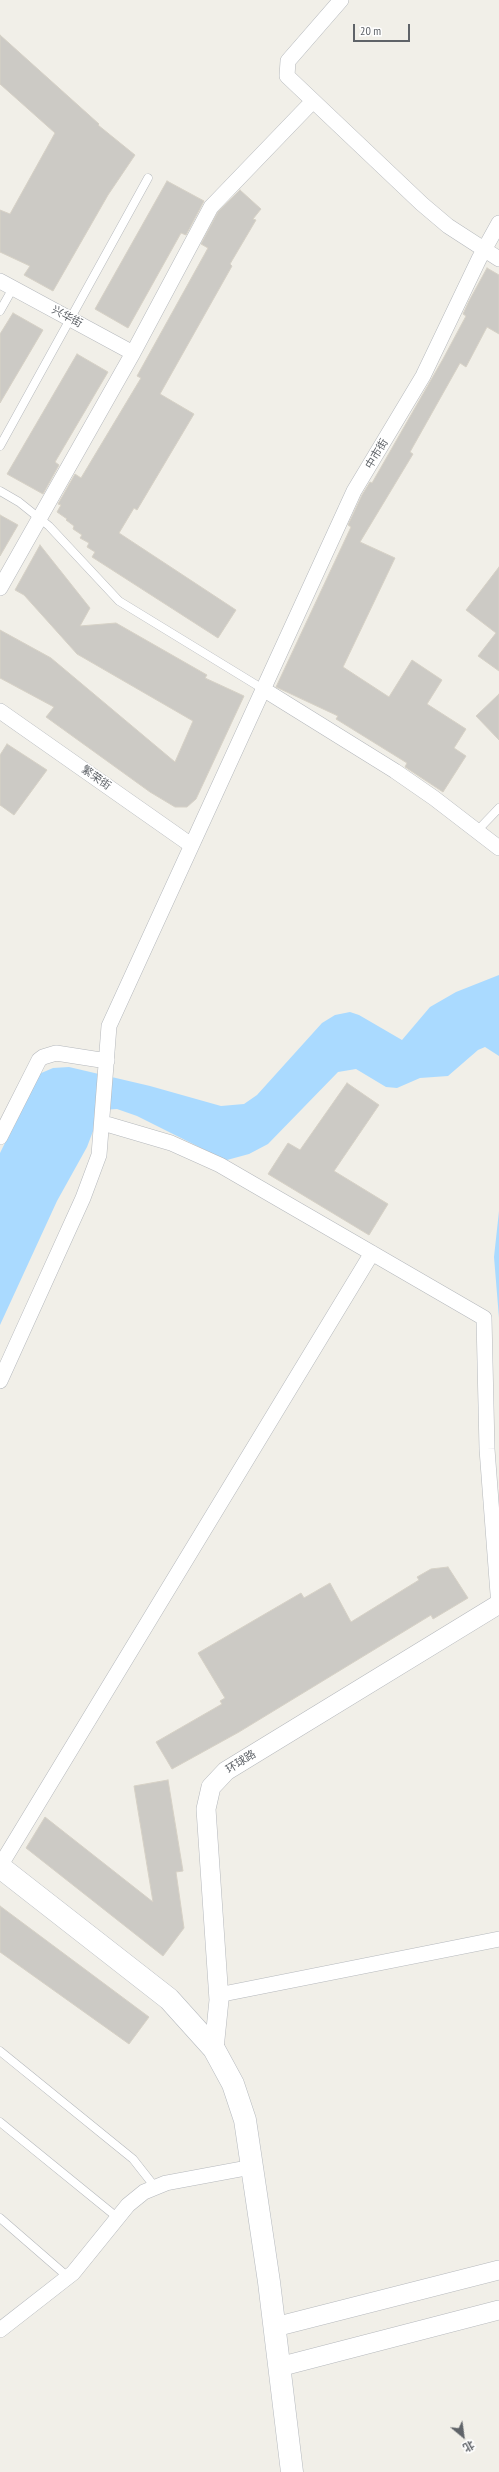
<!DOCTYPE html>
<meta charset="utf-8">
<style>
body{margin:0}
#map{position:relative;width:499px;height:2472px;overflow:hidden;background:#f1efe8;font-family:"PT Sans Narrow","Noto Sans SC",sans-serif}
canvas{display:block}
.north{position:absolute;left:443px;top:2416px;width:40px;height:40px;-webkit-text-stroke:3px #fff;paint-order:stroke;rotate:151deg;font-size:11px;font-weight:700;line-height:16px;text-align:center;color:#5f6368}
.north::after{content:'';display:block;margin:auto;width:14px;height:18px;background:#5f6368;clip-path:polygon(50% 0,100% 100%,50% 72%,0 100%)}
.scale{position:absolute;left:353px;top:24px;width:57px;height:18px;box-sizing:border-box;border:2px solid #5f6368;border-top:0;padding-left:5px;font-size:12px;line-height:14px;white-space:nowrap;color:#5f6368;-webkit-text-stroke:3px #fff;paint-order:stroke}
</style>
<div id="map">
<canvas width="499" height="2472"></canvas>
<div class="north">北</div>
<div class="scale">20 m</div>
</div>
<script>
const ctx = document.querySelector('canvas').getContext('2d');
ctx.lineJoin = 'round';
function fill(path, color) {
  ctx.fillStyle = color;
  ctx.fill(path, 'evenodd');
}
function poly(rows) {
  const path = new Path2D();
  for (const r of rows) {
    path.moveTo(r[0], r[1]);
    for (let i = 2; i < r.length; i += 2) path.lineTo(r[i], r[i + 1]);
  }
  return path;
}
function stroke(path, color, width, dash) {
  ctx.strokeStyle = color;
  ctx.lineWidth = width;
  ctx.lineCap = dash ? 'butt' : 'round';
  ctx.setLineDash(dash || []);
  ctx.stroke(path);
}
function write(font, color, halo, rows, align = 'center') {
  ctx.font = font + ' "PT Sans Narrow","Noto Sans SC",sans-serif';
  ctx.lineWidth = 3;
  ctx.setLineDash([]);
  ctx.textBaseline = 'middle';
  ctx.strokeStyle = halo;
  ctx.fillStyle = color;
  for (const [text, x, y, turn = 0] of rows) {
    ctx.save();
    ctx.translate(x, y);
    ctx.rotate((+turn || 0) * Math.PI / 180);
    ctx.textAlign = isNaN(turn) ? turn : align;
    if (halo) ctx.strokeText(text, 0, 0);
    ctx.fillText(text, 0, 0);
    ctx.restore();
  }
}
fill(poly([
 [499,975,499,1056,485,1047,478,1050,448,1076,420,1078,397,1088,386,1087,356,1069,338,1072,268,1144,249,1154,227,1160,221,1158,137,1116,117,1109,101,1110,87,1147,57,1201,0,1325,0,1153,39,1074,53,1068,69,1067,150,1086,221,1106,244,1104,257,1095,322,1023,335,1015,350,1012,359,1015,402,1040,430,1007,456,992],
 [499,1211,499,1318,494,1257]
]), '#aadaff');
const building = poly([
 [0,35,99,124,98,125,135,155,108,195,53,291,24,275,30,266,0,252,0,210,10,214,55,133,0,84,0,35],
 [167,181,204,201,186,235,181,233,128,328,95,309,167,181],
 [240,190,261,209,253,219,256,220,230,264,232,266,160,394,194,414,137,510,134,508,119,533,236,610,218,638,92,557,95,552,87,547,89,543,80,538,82,535,73,529,74,526,66,520,67,519,57,512,61,505,58,504,75,474,81,478,141,378,137,376,208,248,201,244,218,212,240,190],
 [487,268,499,275,499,334,487,327,466,367,460,363,410,452,413,454,360,542,395,558,343,667,389,697,412,660,442,680,427,704,466,729,454,748,466,756,443,792,405,767,407,763,336,719,338,716,276,687,351,527,348,525,362,495,370,482,372,483,443,359,466,316,463,314,469,301,487,268],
 [13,313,43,330,0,403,0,334,13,313],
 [77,354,108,372,55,462,59,465,43,494,7,474,77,354],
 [0,515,18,525,0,556,0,515],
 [40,545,90,608,80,626,116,623,207,675,205,678,244,696,196,799,187,807,175,807,150,792,46,717,54,707,0,678,0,630,51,658,175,762,193,721,77,654,24,595,15,590,40,545],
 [499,567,499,671,478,656,496,633,466,610,499,567],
 [499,694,499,740,476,716,499,694],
 [7,744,47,770,14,815,0,805,0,755,7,744],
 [347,1083,379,1105,334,1171,388,1204,369,1235,268,1174,288,1143,300,1150,347,1083],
 [448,1567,468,1598,433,1619,431,1615,239,1732,172,1769,156,1742,222,1704,220,1701,225,1698,198,1653,301,1593,304,1598,330,1583,351,1622,419,1580,417,1577,431,1569,448,1567],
 [168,1780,183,1871,176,1872,184,1928,163,1956,26,1848,45,1817,153,1902,134,1786,168,1780],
 [0,1906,149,2017,129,2044,0,1952,0,1906]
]);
fill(building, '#cccac5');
stroke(building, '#d6d1c6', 1);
const service = poly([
 [0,311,13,288],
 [0,446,148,178],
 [0,491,19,502,49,526,119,601,263,689],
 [477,831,499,808],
 [0,2051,133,2159,155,2187],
 [0,2122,118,2218],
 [0,2218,68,2277]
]);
const minor = poly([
 [341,0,288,61,287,76,422,204,448,226,499,259],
 [0,281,133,353],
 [0,588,133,353,211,207,313,101],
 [263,689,395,771,434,798,499,848],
 [0,711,191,845],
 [103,1123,171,1143,220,1165,484,1318,487,1449,499,1607],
 [0,1137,39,1060,43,1057,56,1053,107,1061],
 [0,1381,83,1198,99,1155,109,1026,354,491,423,376,479,259,499,223],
 [0,1866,372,1253],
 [218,1995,499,1939],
 [0,2330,73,2273,128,2205,144,2192,166,2183,252,2167]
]);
const tertiary = poly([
 [214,2049,219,2000,206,1809,211,1787,226,1771,499,1604],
 [275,2327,499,2270],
 [279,2367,499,2310]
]);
const secondary = poly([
 [0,1867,169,1999,214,2049,233,2084,245,2120,252,2167,269,2282,292,2472]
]);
stroke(service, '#b5b8bc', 9);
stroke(minor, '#b5b8bc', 16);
stroke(tertiary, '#b5b8bc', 20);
stroke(secondary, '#b6babf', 23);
stroke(service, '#fff', 8);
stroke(minor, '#fff', 15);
stroke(tertiary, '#fff', 19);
stroke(secondary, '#fff', 22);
write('11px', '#5f6368', '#fff', [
 ["兴华街",67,317,28],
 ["中市街",377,454,-59],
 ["繁荣街",96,778,35],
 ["环球路",241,1762,-32]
]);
</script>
